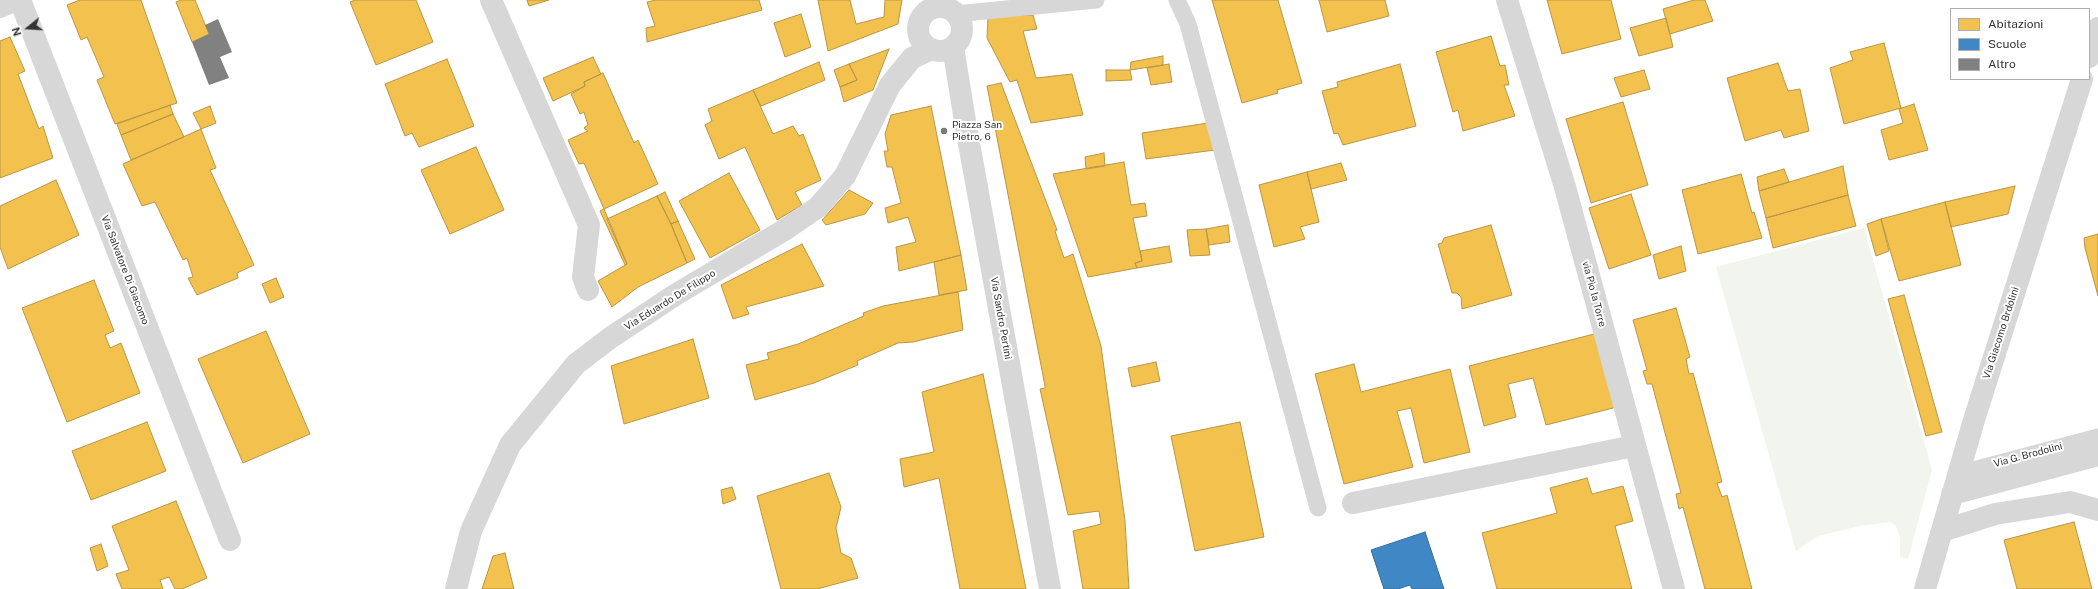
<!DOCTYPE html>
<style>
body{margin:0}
#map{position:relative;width:2098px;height:589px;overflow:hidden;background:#fff;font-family:"Public Sans",sans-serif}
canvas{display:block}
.legend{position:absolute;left:1950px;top:8px;width:140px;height:72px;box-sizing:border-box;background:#fff;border:1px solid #adadad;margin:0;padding:5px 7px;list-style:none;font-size:12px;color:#333}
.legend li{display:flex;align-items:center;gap:8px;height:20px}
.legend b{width:20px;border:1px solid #adadad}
.north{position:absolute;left:8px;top:8px;width:40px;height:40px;-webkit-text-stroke:3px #fff;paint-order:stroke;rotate:252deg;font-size:11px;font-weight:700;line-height:16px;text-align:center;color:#333}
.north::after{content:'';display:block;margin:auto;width:14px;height:18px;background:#333;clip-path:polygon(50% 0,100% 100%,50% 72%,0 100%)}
</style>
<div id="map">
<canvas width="2098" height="589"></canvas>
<ul class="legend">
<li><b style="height:11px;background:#f2c14e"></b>Abitazioni</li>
<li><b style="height:11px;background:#3f88c5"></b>Scuole</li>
<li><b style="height:11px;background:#818181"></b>Altro</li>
</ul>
<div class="north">N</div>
</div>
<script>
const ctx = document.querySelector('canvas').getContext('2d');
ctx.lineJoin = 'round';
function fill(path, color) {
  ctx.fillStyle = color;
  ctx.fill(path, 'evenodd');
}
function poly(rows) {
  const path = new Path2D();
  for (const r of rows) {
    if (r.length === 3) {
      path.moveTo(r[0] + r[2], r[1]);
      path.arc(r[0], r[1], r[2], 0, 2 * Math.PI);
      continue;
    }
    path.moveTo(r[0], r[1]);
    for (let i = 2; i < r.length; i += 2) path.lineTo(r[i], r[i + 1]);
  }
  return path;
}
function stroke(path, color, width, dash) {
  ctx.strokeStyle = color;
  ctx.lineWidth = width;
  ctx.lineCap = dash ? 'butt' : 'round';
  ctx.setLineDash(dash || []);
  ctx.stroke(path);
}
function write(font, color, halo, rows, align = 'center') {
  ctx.font = font + ' "Public Sans",sans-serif';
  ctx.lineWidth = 4;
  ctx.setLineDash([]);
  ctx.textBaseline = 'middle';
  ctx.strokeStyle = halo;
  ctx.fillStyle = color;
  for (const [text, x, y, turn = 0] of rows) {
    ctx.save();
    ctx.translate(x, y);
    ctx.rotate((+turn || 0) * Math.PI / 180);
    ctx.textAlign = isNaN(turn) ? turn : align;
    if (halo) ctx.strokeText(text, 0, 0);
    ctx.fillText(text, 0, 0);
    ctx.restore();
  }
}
fill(poly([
 [1864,228,1932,470,1908,559,1900,557,1900,538,1896,526,1890,522,1860,526,1818,536,1796,551,1716,267]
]), '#f1f5ed');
const homes = poly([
 [80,0,141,0,177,103,115,124,97,80,104,77,87,37,81,40,67,5,80,0],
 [181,0,195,0,209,34,192,42,176,2,181,0],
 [355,0,416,0,433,42,376,65,350,2,355,0],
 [527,0,549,0,529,6,527,0],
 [656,0,759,0,762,10,647,42,646,28,655,26,647,2,656,0],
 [818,0,850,0,856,24,884,17,885,0,902,0,898,24,828,51,818,0],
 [1212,0,1278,0,1302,83,1277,90,1278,93,1242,103,1212,0],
 [1319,0,1385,0,1389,16,1327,32,1319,0],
 [1547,0,1611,0,1621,39,1562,54,1547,0],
 [1694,0,1705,0,1713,21,1670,34,1663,9,1694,0],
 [801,14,811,47,785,57,774,23,801,14],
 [1033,15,1037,29,1023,31,1036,78,1072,74,1083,115,1031,123,1017,80,1010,82,987,38,988,17,1033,15],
 [1666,18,1673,47,1639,56,1630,28,1666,18],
 [1491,36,1500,66,1505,65,1509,85,1504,85,1515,116,1463,131,1458,110,1453,112,1436,52,1491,36],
 [10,37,25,71,18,74,39,129,43,126,53,158,0,178,0,41,10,37],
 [1884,43,1901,108,1844,124,1830,68,1853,60,1850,52,1884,43],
 [889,49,873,90,844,102,840,87,857,80,849,64,889,49],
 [1163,56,1163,65,1130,70,1131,62,1163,56],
 [593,57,601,74,584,82,585,86,553,101,543,78,593,57],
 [447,59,474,126,419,147,412,133,405,136,385,84,447,59],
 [819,62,825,80,761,106,753,90,819,62],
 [1778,63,1788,91,1800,89,1809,131,1784,138,1781,130,1745,141,1727,78,1778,63],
 [849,64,857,80,840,87,834,70,849,64],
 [1169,64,1172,82,1151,85,1147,68,1169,64],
 [1400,64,1416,126,1343,145,1338,133,1334,134,1322,91,1338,87,1337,82,1400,64],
 [1106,70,1130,70,1132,80,1106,81,1106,70],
 [1644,70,1650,89,1621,97,1614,78,1644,70],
 [603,73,634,143,638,140,658,184,604,209,584,163,579,164,568,140,588,131,584,128,588,125,584,112,580,114,571,94,585,86,584,82,603,73],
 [1001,83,1057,230,1055,231,1064,258,1073,254,1101,346,1125,521,1129,589,1083,589,1073,531,1101,524,1099,511,1068,515,1040,389,1045,388,1045,386,987,86,1001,83],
 [753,90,773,134,793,126,799,136,803,134,821,180,795,192,802,205,777,220,745,147,719,159,705,125,712,121,708,109,753,90],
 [1623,102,1648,185,1591,203,1566,119,1623,102],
 [1914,104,1928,150,1889,160,1881,130,1903,123,1899,109,1914,104],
 [170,105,173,114,121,135,117,124,170,105],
 [210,106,216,123,201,129,193,113,210,106],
 [931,106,961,255,899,271,896,247,916,242,908,217,888,223,885,208,901,203,892,167,887,167,884,151,888,151,885,134,891,115,931,106],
 [173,114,184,137,131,160,121,135,173,114],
 [1208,123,1215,150,1146,159,1142,133,1208,123],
 [201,129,216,168,210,170,254,265,237,273,238,278,197,295,188,278,193,277,187,258,183,260,155,202,142,206,123,164,201,129],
 [476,147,504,210,450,234,421,170,476,147],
 [1104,153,1105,166,1086,169,1085,157,1104,153],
 [1124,162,1131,205,1145,203,1147,216,1133,218,1142,261,1135,263,1137,268,1088,277,1053,174,1124,162],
 [1341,163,1347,180,1311,189,1307,172,1341,163],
 [1843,166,1848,195,1766,218,1759,191,1843,166],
 [1784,169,1789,182,1759,191,1757,177,1784,169],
 [1307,172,1319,222,1300,227,1305,239,1274,247,1259,185,1307,172],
 [729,173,760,230,710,258,679,201,729,173],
 [1741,174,1752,213,1754,212,1762,238,1698,254,1682,190,1741,174],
 [56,180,79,235,8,269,0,247,0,206,56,180],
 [2015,186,2008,214,1951,227,1945,202,2015,186],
 [849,190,873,203,865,214,826,225,822,220,849,190],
 [665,192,678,221,671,224,657,196,665,192],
 [1631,194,1651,255,1609,269,1589,208,1631,194],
 [1848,195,1856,226,1773,248,1766,218,1848,195],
 [657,196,671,224,687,263,638,287,612,307,598,281,627,264,607,219,657,196],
 [1945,202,1961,265,1899,281,1881,219,1945,202],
 [604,209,627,264,625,265,600,211,604,209],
 [1881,219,1889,251,1876,256,1867,224,1881,219],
 [678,221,695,259,687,263,671,224,678,221],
 [1228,225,1230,242,1209,245,1206,229,1228,225],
 [1491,225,1512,295,1462,309,1461,297,1457,293,1452,293,1438,244,1442,243,1444,238,1491,225],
 [1206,229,1210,255,1190,256,1187,230,1206,229],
 [2098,234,2098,296,2085,248,2084,238,2098,234],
 [802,244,824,286,746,307,749,314,733,319,721,285,802,244],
 [1169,246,1172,262,1137,268,1135,263,1142,261,1140,251,1169,246],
 [1681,246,1686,271,1659,279,1653,255,1681,246],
 [961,255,967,290,939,295,934,262,961,255],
 [276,278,284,297,270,303,262,284,276,278],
 [94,280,114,331,105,335,110,348,121,343,140,393,67,422,22,308,94,280],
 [958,292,963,330,913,342,898,343,857,361,858,365,814,383,755,400,746,365,769,359,767,353,798,344,864,316,863,313,883,306,958,292],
 [1904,295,1942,432,1926,436,1888,299,1904,295],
 [1676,308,1690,357,1686,359,1689,374,1693,373,1722,482,1717,483,1722,497,1727,495,1752,589,1705,589,1683,507,1679,509,1676,494,1681,493,1652,384,1647,384,1643,371,1647,370,1633,320,1676,308],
 [266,331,310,434,243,463,198,359,266,331],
 [1598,333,1617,407,1546,425,1533,378,1508,384,1516,417,1484,426,1469,366,1598,333],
 [693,339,709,398,624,424,611,366,693,339],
 [1156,362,1160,381,1132,387,1128,368,1156,362],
 [1354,364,1361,392,1450,369,1470,452,1424,463,1411,408,1397,411,1413,467,1344,484,1315,374,1354,364],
 [983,374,1026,589,960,589,939,478,904,487,900,459,934,452,922,392,983,374],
 [147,422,166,471,91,500,72,451,147,422],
 [1240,422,1264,537,1195,551,1171,436,1240,422],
 [829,473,841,507,836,528,841,553,851,558,858,578,817,589,781,589,757,496,829,473],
 [1587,478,1592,494,1623,486,1633,521,1615,526,1632,589,1497,589,1482,533,1557,513,1550,488,1587,478],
 [732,487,736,499,723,504,721,490,732,487],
 [176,501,207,578,182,589,175,589,169,577,160,580,163,589,122,589,116,574,129,570,112,526,176,501],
 [2074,522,2092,589,2017,589,2004,540,2074,522],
 [101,544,108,566,97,571,90,548,101,544],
 [505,553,514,589,482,589,493,556,505,553]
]);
fill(homes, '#f2c14e');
stroke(homes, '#b99646', 1);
const schools = poly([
 [1425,532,1444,589,1412,589,1410,585,1398,589,1384,589,1371,550,1425,532]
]);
fill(schools, '#3f88c5');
stroke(schools, '#3b6e99', 1);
fill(poly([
 [218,19,232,52,220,57,229,78,209,85,192,42,209,34,205,25]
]), '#818181');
stroke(poly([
 [1177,0,1188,24,1318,508],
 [956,14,1096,0],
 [1958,474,2098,437]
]), '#d7d7d7', 17);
stroke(poly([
 [20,0,230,540],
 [491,0,589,225,583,277,588,290],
 [1507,0,1565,187,1674,589],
 [0,7,16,0],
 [940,29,22],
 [953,47,966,127,1050,589],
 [2089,57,2098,28],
 [1952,494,2098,455],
 [1353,503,1634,446],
 [1942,531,1995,514,2070,502,2098,510],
 [456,589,471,531,510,445,576,364,610,338,675,295,786,229,818,207,845,176,890,85,912,58,932,49],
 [1925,589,1974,420,2082,79]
]), '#d7d7d7', 22);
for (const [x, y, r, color] of [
 [944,131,4,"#7a7a7a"]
]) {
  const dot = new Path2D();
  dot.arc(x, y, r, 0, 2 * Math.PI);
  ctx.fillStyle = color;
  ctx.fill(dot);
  stroke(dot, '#fff', 1.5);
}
write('10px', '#333', '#fff', [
 ["Piazza San",952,125],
 ["Pietro, 6",952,137]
], 'left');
write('10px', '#333', '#fff', [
 ["Via Salvatore Di Giacomo",125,270,69],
 ["via Pio la Torre",1594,294,75],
 ["Via Eduardo De Filippo",670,300,-32],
 ["Via Sandro Pertini",1001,318,80],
 ["Via Giacomo Brdolini",2001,333,-72],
 ["Via G. Brodolini",2028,455,-15]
]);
</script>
